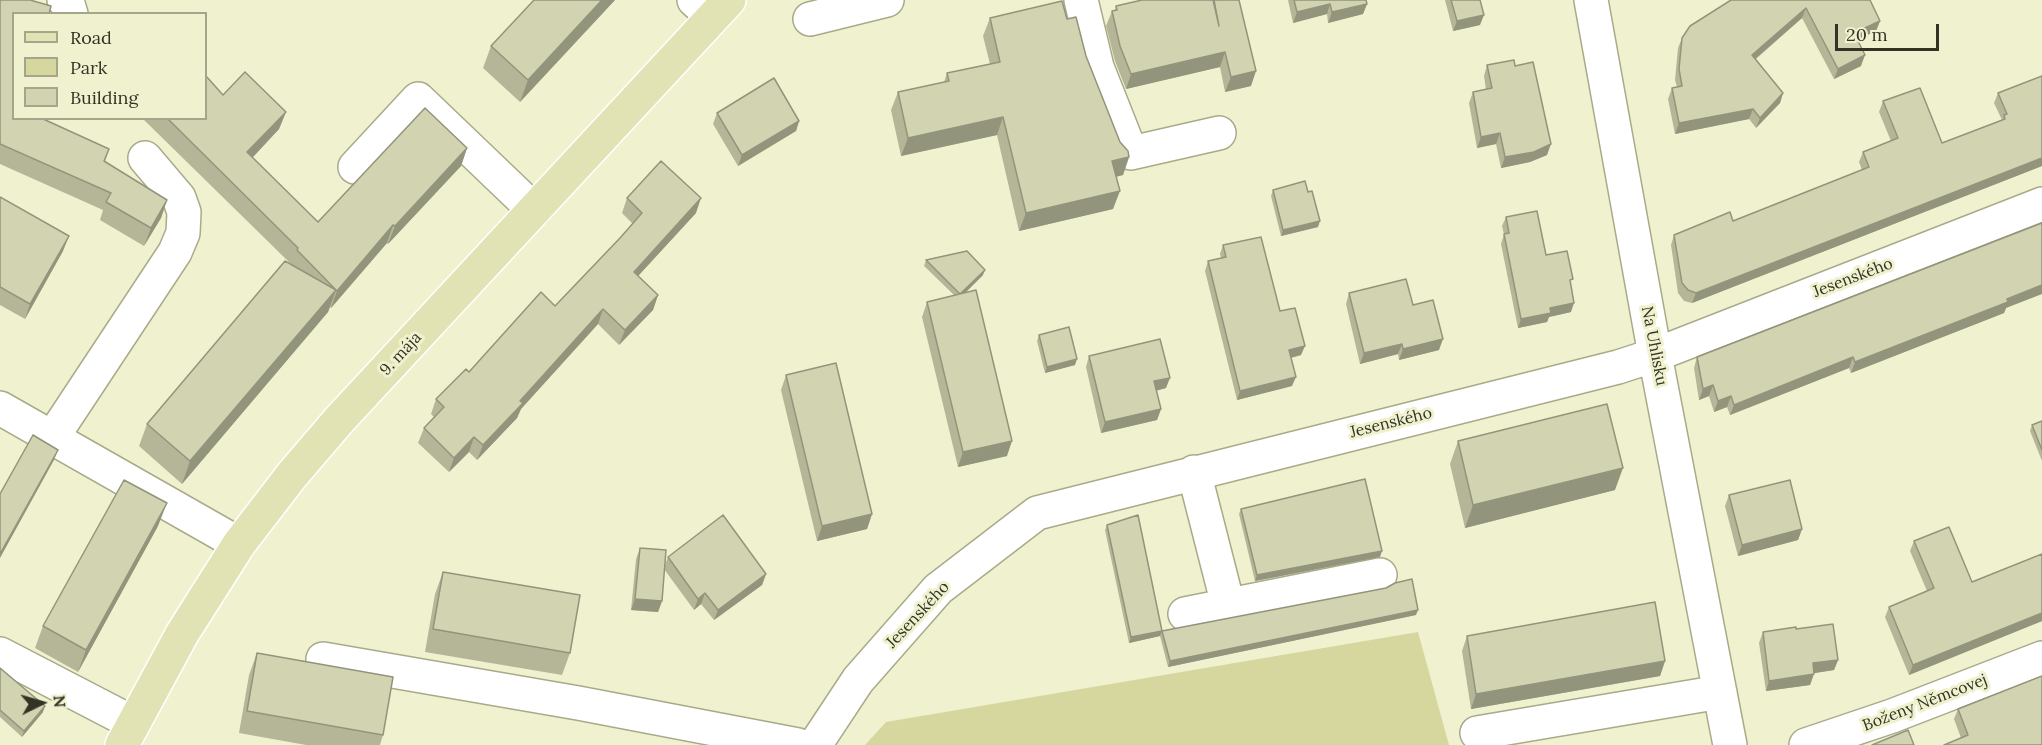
<!DOCTYPE html>
<meta charset="utf-8">
<style>
body{margin:0}
#map{position:relative;width:2042px;height:745px;overflow:hidden;background:#f0f2cf;font-family:Lora,serif}
canvas{display:block}
.legend{position:absolute;left:12px;top:12px;width:195px;height:108px;box-sizing:border-box;background:#f0f2cf;border:2px solid #a4a68b;margin:0;padding:8px 10px;list-style:none;font-size:18px;color:#323325}
.legend li{display:flex;align-items:center;gap:12px;height:30px}
.legend b{width:30px;border:2px solid #a4a68b}
.north{position:absolute;left:12px;top:673px;width:60px;height:60px;-webkit-text-stroke:4px #f0f2cf;paint-order:stroke;rotate:85deg;font-size:16px;font-weight:700;line-height:24px;text-align:center;color:#323325}
.north::after{content:'';display:block;margin:auto;width:21px;height:27px;background:#323325;clip-path:polygon(50% 0,100% 100%,50% 72%,0 100%)}
.scale{position:absolute;left:1835px;top:24px;width:104px;height:27px;box-sizing:border-box;border:3px solid #323325;border-top:0;padding-left:8px;font-size:18px;line-height:21px;white-space:nowrap;color:#323325;-webkit-text-stroke:4px #f0f2cf;paint-order:stroke}
</style>
<div id="map">
<canvas width="2042" height="745"></canvas>
<ul class="legend">
<li><b style="height:8px;background:#e2e3b4"></b>Road</li>
<li><b style="height:16px;background:#d5d79f"></b>Park</li>
<li><b style="height:16px;background:#d2d4b1"></b>Building</li>
</ul>
<div class="north">N</div>
<div class="scale">20 m</div>
</div>
<script>
const ctx = document.querySelector('canvas').getContext('2d');
ctx.lineJoin = 'round';
function fill(path, color) {
  ctx.fillStyle = color;
  ctx.fill(path, 'evenodd');
}
function poly(rows) {
  const path = new Path2D();
  for (const r of rows) {
    path.moveTo(r[0], r[1]);
    for (let i = 2; i < r.length; i += 2) path.lineTo(r[i], r[i + 1]);
  }
  return path;
}
function stroke(path, color, width, dash) {
  ctx.strokeStyle = color;
  ctx.lineWidth = width;
  ctx.lineCap = dash ? 'butt' : 'round';
  ctx.setLineDash(dash || []);
  ctx.stroke(path);
}
function write(font, color, halo, rows, align = 'center') {
  ctx.font = font + ' Lora,serif';
  ctx.lineWidth = 6;
  ctx.setLineDash([]);
  ctx.textBaseline = 'middle';
  ctx.strokeStyle = halo;
  ctx.fillStyle = color;
  for (const [text, x, y, turn = 0] of rows) {
    ctx.save();
    ctx.translate(x, y);
    ctx.rotate((+turn || 0) * Math.PI / 180);
    ctx.textAlign = isNaN(turn) ? turn : align;
    if (halo) ctx.strokeText(text, 0, 0);
    ctx.fillText(text, 0, 0);
    ctx.restore();
  }
}
fill(poly([
 [1418,632,1449,745,865,745,886,722]
]), '#d5d79f');
const minor = poly([
 [64,0,68,4,71,14],
 [694,0,713,17],
 [1081,0,1097,67,1131,153,1219,133],
 [1591,0,1655,355,1730,745],
 [810,19,887,0],
 [355,167,418,99,534,210],
 [0,408,239,544],
 [52,438,175,252,183,233,184,212,179,198,145,158],
 [1194,472,1228,605],
 [1185,614,1380,575],
 [0,654,133,723],
 [323,659,578,703,798,745],
 [1477,733,1720,692],
 [815,745,858,680,938,589,1037,513,1618,367,1655,355,2042,204],
 [1806,745,1892,716,2042,658]
]);
const major = poly([
 [122,745,182,634,239,544,292,475,340,419,729,0]
]);
stroke(minor, '#a9aa89', 36);
stroke(major, '#fff', 36);
stroke(minor, '#fff', 33);
stroke(major, '#e2e3b4', 33);
fill(poly([
 [0,0,14,118,109,149,105,162,167,200,161,218,144,246,100,220,103,210,0,164],
 [615,0,520,102,483,68,491,46],
 [1213,0,1251,86,1225,92,1220,67,1126,89,1115,61,1106,26,1112,11,1115,10,1116,6],
 [1288,0,1366,0,1367,4,1363,14,1328,23,1327,14,1293,23],
 [1445,0,1480,0,1480,25,1453,31],
 [1731,0,1871,0,1871,2,1880,21,1876,31,1857,40,1861,66,1834,79,1802,18,1756,59,1783,93,1780,103,1756,128,1749,119,1675,134,1668,99,1672,88,1677,87,1675,80,1678,48,1682,38],
 [990,18,1067,19,1086,56,1120,142,1129,157,1123,175,1116,177,1113,209,1019,231,997,135,901,156,891,110,898,92,944,82,947,73,990,64,983,36],
 [1487,65,1515,66,1547,155,1530,162,1501,168,1496,144,1477,148,1469,103,1473,92,1486,90,1484,76],
 [1998,93,2042,166,1692,303,1684,301,1678,293,1671,245,1674,235,1733,221,1862,170,1859,162,1863,152,1891,141,1879,112,1883,101,1942,143,2002,120,1994,103],
 [223,95,286,112,279,129,252,158,318,222,467,148,461,166,388,244,387,243,331,308,330,307,328,312,182,484,139,446,147,424,290,263,142,118,206,118],
 [717,113,799,121,796,131,738,166,713,124],
 [1273,190,1318,227,1281,236,1271,196],
 [0,197,63,251,25,319,0,305],
 [627,198,696,213,638,276,658,295,653,310,619,345,598,324,521,409,517,418,477,460,469,452,449,472,418,443,424,428,434,417,431,414,436,399,469,372,555,306,620,238,633,224,622,213],
 [1506,217,1546,255,1571,284,1571,312,1549,317,1547,322,1518,328,1501,244,1504,234,1502,226],
 [1223,245,1280,311,1301,355,1291,358,1292,386,1237,400,1205,271,1208,261,1221,258,1220,254],
 [926,260,983,275,965,293,1007,456,958,467,922,317,927,302,954,295,924,266],
 [1349,293,1413,305,1439,350,1399,360,1398,354,1360,364,1346,304],
 [2006,308,2004,313,1851,373,1849,368,1730,415,1727,407,1714,412,1709,396,1699,400,1694,368,1697,357],
 [1039,335,1075,365,1045,373,1037,341],
 [1089,356,1166,388,1156,391,1161,409,1157,420,1101,433,1086,367],
 [786,375,872,514,867,529,817,541,781,390],
 [2042,421,2042,461,2030,431,2032,425],
 [1458,441,1615,490,1465,528,1450,464],
 [1729,495,1802,529,1798,540,1738,556,1725,506],
 [1241,509,1380,557,1255,581,1239,514],
 [1107,525,1162,631,1416,615,1168,667,1160,636,1129,643,1105,530],
 [158,526,78,672,35,648,43,626],
 [1914,541,1972,582,2042,554,2042,621,1909,675,1885,617,1889,607,1927,591,1910,551],
 [640,548,665,565,668,557,766,574,762,585,714,620,701,604,694,610,664,569,662,601,658,612,631,610,636,559],
 [443,572,570,653,562,675,425,652,435,594],
 [1796,629,1838,660,1834,670,1814,673,1810,685,1766,691,1759,643,1763,632],
 [1467,636,1665,661,1660,676,1471,709,1462,651],
 [257,653,383,735,380,745,306,745,239,733,249,675],
 [0,668,43,712,22,737,0,717],
 [1958,709,2042,745,1961,738,1954,719]
]), '#b5b698');
fill(poly([
 [602,0,615,0,520,102,528,80],
 [1330,4,1327,14,1293,23,1297,12],
 [1367,4,1363,14,1328,23,1332,12],
 [1806,8,1802,18,1748,65,1752,55],
 [1484,15,1480,25,1453,31,1457,21],
 [1880,21,1876,31,1850,43,1854,33],
 [1225,52,1220,67,1126,89,1131,74],
 [1865,55,1861,66,1834,79,1838,69],
 [1256,71,1251,86,1225,92,1231,77],
 [1783,93,1780,103,1756,128,1760,118],
 [1753,109,1749,119,1675,134,1679,123],
 [286,112,279,129,241,170,247,152],
 [1003,117,997,135,901,156,908,138],
 [799,121,796,131,738,166,742,155],
 [1500,133,1496,144,1477,148,1481,137],
 [1551,144,1547,155,1530,162,1501,168,1505,157],
 [467,148,461,166,388,244,395,226],
 [1129,157,1123,175,1106,179,1112,161],
 [2042,158,2042,166,1692,303,1696,293],
 [1120,191,1113,209,1019,231,1026,213],
 [701,198,696,213,628,287,634,272],
 [167,200,161,218,144,246,151,228],
 [1320,221,1318,227,1281,236,1283,230],
 [393,225,387,243,331,308,337,291],
 [69,236,63,251,25,319,30,304],
 [985,270,983,275,958,300,960,294],
 [2042,285,2042,294,2006,308,2004,313,1851,373,1855,362,2007,299],
 [336,290,328,312,182,484,190,461],
 [658,295,653,310,619,345,625,330],
 [1574,303,1571,312,1549,317,1547,322,1518,328,1521,319,1550,308],
 [603,309,598,324,521,409,517,418,477,460,483,445,520,401],
 [1443,339,1439,350,1399,360,1403,349],
 [1402,344,1398,354,1360,364,1364,353],
 [1305,346,1301,355,1286,359,1289,350],
 [1853,357,1849,368,1730,415,1734,405],
 [1077,359,1075,365,1045,373,1047,367],
 [1296,377,1292,386,1237,400,1240,391],
 [1170,378,1166,388,1150,392,1154,381],
 [1713,385,1709,396,1699,400,1703,389],
 [1731,396,1727,407,1714,412,1718,401],
 [1161,409,1157,420,1101,433,1105,422],
 [474,437,469,452,449,472,454,458],
 [1012,441,1007,456,958,467,963,452],
 [58,450,54,460,0,558,0,554],
 [1623,468,1615,490,1465,528,1473,505],
 [167,503,158,526,78,672,86,650],
 [872,514,867,529,817,541,822,526],
 [1802,529,1798,540,1738,556,1742,545],
 [1382,551,1380,557,1255,581,1257,575],
 [766,574,762,585,714,620,718,610],
 [705,593,701,604,694,610,698,599],
 [635,599,662,601,658,612,631,610],
 [1418,610,1416,615,1168,667,1170,661],
 [2042,613,2042,621,1909,675,1913,665],
 [1162,631,1160,636,1129,643,1131,637],
 [1838,660,1834,670,1809,674,1813,663],
 [1665,661,1660,676,1471,709,1476,694],
 [1814,674,1810,685,1766,691,1769,681],
 [45,706,43,712,22,737,24,731]
]), '#93947c');
const building = poly([
 [0,0,30,0,51,6,49,14,14,14,14,118,41,118,109,149,104,161,167,200,151,228,106,202,111,193,0,144,0,0],
 [534,0,602,0,528,80,491,46,534,0],
 [1142,0,1213,0,1219,26,1214,0,1239,0,1256,71,1231,77,1225,52,1131,74,1120,46,1112,11,1117,10,1116,6,1142,0],
 [1294,0,1366,0,1367,4,1332,12,1330,4,1297,12,1294,0],
 [1451,0,1480,0,1484,15,1457,21,1451,0],
 [1731,0,1870,0,1880,21,1854,33,1865,55,1838,69,1806,8,1752,55,1783,93,1760,118,1753,109,1679,123,1672,88,1682,86,1679,69,1682,38,1690,26,1731,0],
 [1062,1,1067,19,1076,17,1086,56,1120,142,1128,151,1129,157,1112,161,1120,191,1026,213,1003,117,908,138,898,92,949,81,947,73,1000,62,990,18,1062,1],
 [1514,60,1515,66,1533,62,1551,144,1534,152,1505,157,1500,133,1481,137,1473,92,1492,88,1487,65,1514,60],
 [245,72,286,112,247,152,318,222,425,108,467,148,395,226,393,225,337,291,297,250,298,248,167,118,206,118,206,76,223,95,245,72],
 [2042,76,2042,158,1696,293,1688,290,1682,283,1674,235,1730,212,1733,221,1869,167,1863,152,1898,138,1883,101,1920,88,1942,143,2005,119,2004,115,2007,114,1998,93,2042,76],
 [774,78,799,121,742,155,717,113,774,78],
 [661,161,701,198,634,272,658,295,625,330,603,309,520,401,523,403,483,445,474,437,454,458,424,428,444,407,436,399,466,369,469,372,541,292,555,306,620,238,642,213,627,198,661,161],
 [1305,181,1308,192,1312,191,1320,221,1283,230,1273,190,1305,181],
 [0,197,69,236,30,304,0,287,0,197],
 [1537,211,1546,255,1567,251,1573,279,1570,280,1574,303,1550,308,1551,313,1521,319,1504,234,1509,233,1506,217,1537,211],
 [2042,223,2042,285,2007,299,2008,302,1855,362,1853,357,1734,405,1731,396,1718,401,1713,385,1703,389,1697,357,2042,223],
 [1261,237,1280,311,1295,308,1305,346,1289,350,1296,377,1240,391,1208,261,1226,257,1223,245,1261,237],
 [967,251,985,270,960,294,926,260,967,251],
 [285,261,336,290,190,461,147,424,285,261],
 [1406,279,1413,305,1433,300,1443,339,1403,349,1402,344,1364,353,1349,293,1406,279],
 [976,290,1012,441,963,452,927,302,976,290],
 [1069,327,1077,359,1047,367,1039,335,1069,327],
 [1160,339,1170,378,1154,381,1161,409,1105,422,1089,356,1160,339],
 [836,363,872,514,822,526,786,375,836,363],
 [1607,404,1623,468,1473,505,1458,441,1607,404],
 [2042,421,2042,450,2032,425,2042,421],
 [33,435,58,450,0,554,0,494,33,435],
 [1365,479,1382,551,1257,575,1241,509,1365,479],
 [124,480,167,503,86,650,43,626,124,480],
 [1790,480,1802,529,1742,545,1729,495,1790,480],
 [723,515,766,574,718,610,705,593,698,599,668,557,723,515],
 [1138,515,1162,631,1131,637,1107,525,1138,515],
 [1949,527,1972,582,2042,554,2042,613,1913,665,1889,607,1934,588,1914,541,1949,527],
 [640,548,666,550,662,601,635,599,640,548],
 [443,572,580,595,570,653,433,629,443,572],
 [1412,579,1418,610,1170,661,1162,631,1386,588,1395,583,1412,579],
 [1655,602,1665,661,1476,694,1467,636,1655,602],
 [1833,624,1838,660,1813,663,1814,674,1769,681,1763,632,1796,627,1796,629,1833,624],
 [257,653,393,677,383,735,247,711,257,653],
 [0,668,45,706,24,731,0,710,0,668],
 [2042,676,2042,745,1944,745,1968,735,1958,709,2042,676],
 [1908,730,1914,745,1872,745,1908,730]
]);
fill(building, '#d2d4b1');
stroke(building, '#93947c', 1.5);
write('16px', '#323325', '#f0f2cf', [
 ["Jesenského",1853,278,-21],
 ["Na Uhlisku",1654,346,79],
 ["9. mája",401,354,-47],
 ["Jesenského",1391,423,-14],
 ["Jesenského",918,615,-47],
 ["Boženy Němcovej",1925,703,-21]
]);
</script>
